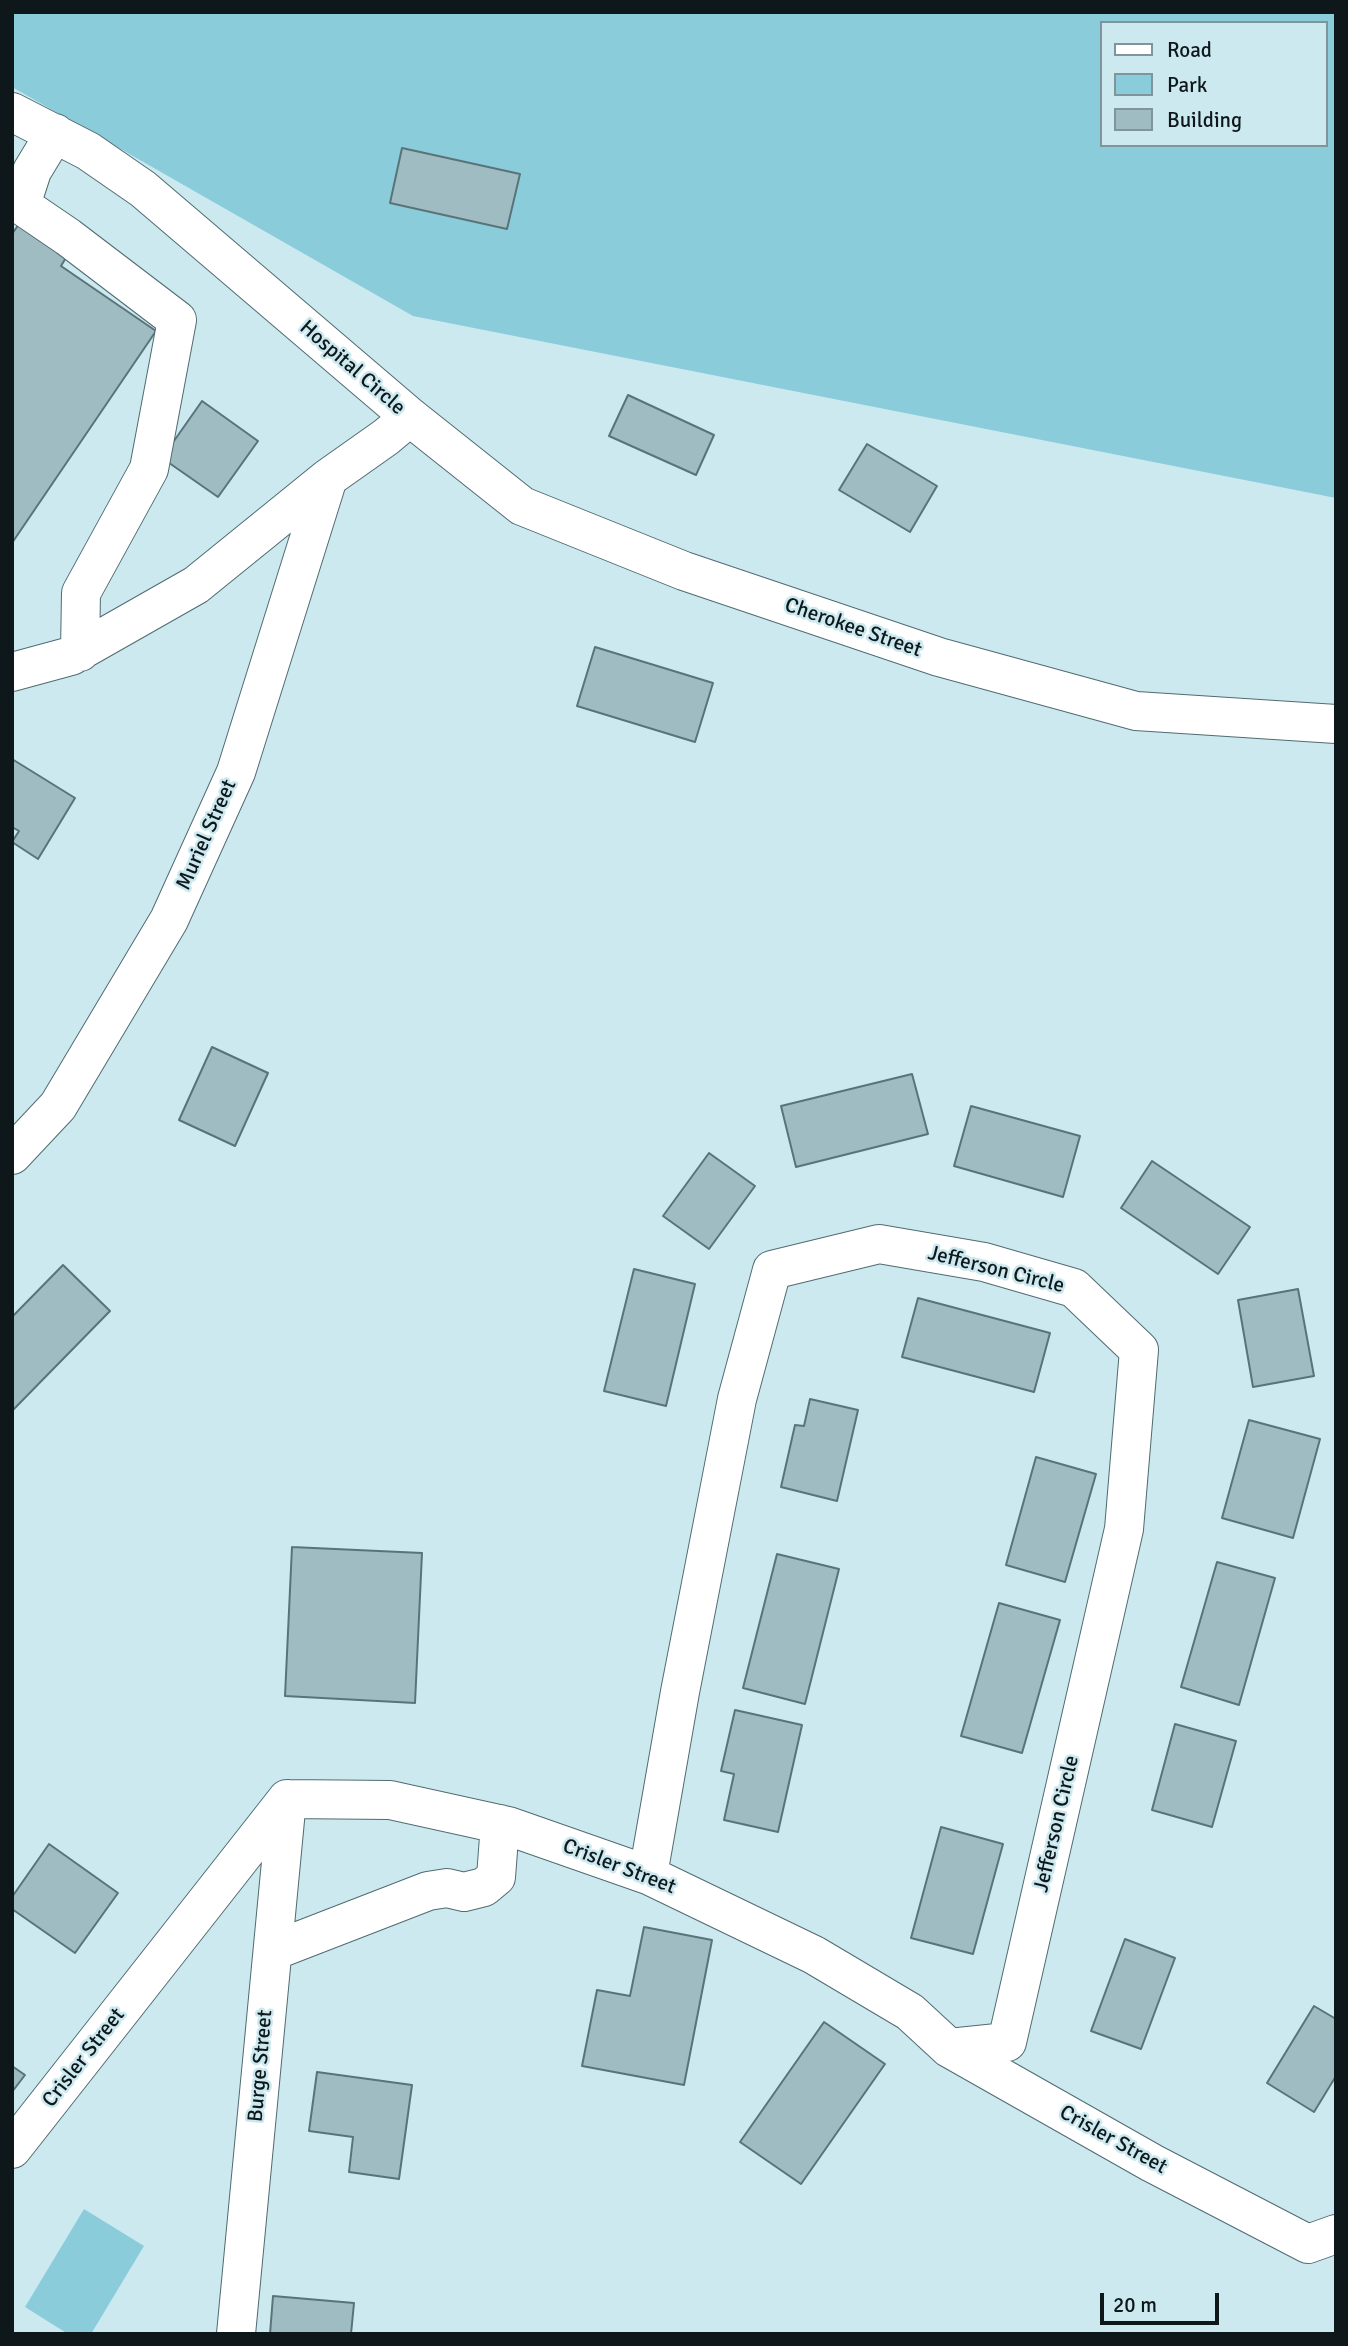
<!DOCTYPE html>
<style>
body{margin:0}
#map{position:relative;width:1348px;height:2346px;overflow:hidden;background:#cce9f0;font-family:Signika,sans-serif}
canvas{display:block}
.frame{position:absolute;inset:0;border:14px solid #0e181b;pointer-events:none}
.legend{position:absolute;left:1100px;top:21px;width:228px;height:126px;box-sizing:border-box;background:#cce9f0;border:2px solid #80959b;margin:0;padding:9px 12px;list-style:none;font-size:21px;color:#0e181b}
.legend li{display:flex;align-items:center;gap:14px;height:35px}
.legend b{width:35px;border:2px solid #80959b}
.scale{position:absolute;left:1100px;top:2293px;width:119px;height:32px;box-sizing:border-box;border:4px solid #0e181b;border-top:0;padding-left:9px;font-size:21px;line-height:24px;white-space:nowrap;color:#0e181b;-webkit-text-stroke:5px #cce9f0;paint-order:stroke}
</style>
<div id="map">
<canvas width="1348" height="2346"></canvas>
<div class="frame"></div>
<ul class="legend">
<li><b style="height:9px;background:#fff"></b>Road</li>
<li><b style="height:19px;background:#8bccdb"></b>Park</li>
<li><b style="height:19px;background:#a0bcc3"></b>Building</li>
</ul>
<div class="scale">20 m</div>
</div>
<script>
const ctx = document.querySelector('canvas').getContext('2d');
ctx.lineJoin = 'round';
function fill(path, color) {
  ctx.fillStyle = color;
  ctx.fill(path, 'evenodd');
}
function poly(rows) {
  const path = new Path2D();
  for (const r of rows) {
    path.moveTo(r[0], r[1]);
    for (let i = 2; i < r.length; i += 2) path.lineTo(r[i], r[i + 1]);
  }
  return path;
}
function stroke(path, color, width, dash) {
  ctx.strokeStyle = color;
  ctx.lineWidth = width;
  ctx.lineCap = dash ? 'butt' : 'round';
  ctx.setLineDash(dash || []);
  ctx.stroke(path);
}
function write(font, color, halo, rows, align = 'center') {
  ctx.font = font + ' Signika,sans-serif';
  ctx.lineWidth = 5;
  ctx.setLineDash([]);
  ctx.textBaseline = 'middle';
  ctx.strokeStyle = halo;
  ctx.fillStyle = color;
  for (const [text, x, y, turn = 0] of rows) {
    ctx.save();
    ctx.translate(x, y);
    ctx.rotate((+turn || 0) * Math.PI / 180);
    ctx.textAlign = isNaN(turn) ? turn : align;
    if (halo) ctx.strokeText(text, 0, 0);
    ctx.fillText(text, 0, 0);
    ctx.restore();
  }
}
fill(poly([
 [12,12,1336,12,1336,498,413,316,12,87],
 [1101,23,1325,23,1325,145,1101,145],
 [84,2209,144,2246,91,2334,68,2334,25,2307]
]), '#8bccdb');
const building = poly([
 [402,148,520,174,507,229,390,203,402,148],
 [19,224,67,256,61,266,156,331,12,543,12,234,19,224],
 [628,395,714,435,696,475,609,436,628,395],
 [202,401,258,441,218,497,162,458,202,401],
 [867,444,937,486,910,532,839,490,867,444],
 [595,647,713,683,695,742,577,706,595,647],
 [12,759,75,798,38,859,12,842,19,831,12,827,12,759],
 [212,1047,268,1073,235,1146,179,1120,212,1047],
 [912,1074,928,1134,796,1167,781,1106,912,1074],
 [971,1106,1080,1136,1063,1197,954,1166,971,1106],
 [709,1153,755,1186,709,1249,663,1216,709,1153],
 [1152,1161,1250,1227,1218,1274,1121,1208,1152,1161],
 [63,1265,110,1311,12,1411,12,1317,63,1265],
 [634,1269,695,1284,666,1406,604,1391,634,1269],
 [1298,1289,1314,1376,1253,1387,1238,1300,1298,1289],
 [918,1298,1050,1333,1034,1392,902,1357,918,1298],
 [810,1399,858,1410,837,1501,781,1487,795,1425,804,1426,810,1399],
 [1249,1420,1320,1439,1293,1538,1222,1518,1249,1420],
 [1036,1457,1096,1474,1065,1582,1006,1565,1036,1457],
 [292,1547,422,1553,415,1703,285,1696,292,1547],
 [777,1554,839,1569,805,1704,743,1688,777,1554],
 [1217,1562,1275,1578,1239,1705,1181,1687,1217,1562],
 [999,1603,1060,1620,1022,1753,961,1736,999,1603],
 [735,1710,802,1725,778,1832,724,1820,734,1774,721,1771,735,1710],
 [1175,1724,1236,1741,1212,1827,1152,1810,1175,1724],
 [941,1827,1003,1844,973,1954,911,1938,941,1827],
 [49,1844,118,1893,75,1953,12,1909,12,1897,49,1844],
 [644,1927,712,1940,684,2085,582,2066,597,1990,630,1996,644,1927],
 [1125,1939,1175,1958,1141,2049,1091,2031,1125,1939],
 [1314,2006,1336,2019,1336,2076,1314,2112,1267,2083,1314,2006],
 [824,2022,885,2064,801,2184,740,2142,824,2022],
 [12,2066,25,2075,12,2092,12,2066],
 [317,2072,412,2085,399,2179,349,2172,353,2137,309,2131,317,2072],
 [273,2296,354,2303,351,2334,270,2334,273,2296]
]);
fill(building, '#a0bcc3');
stroke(building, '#597379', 2);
const minor = poly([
 [12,112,88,151,143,189,410,417,522,506,684,571,939,657,1136,711,1336,724],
 [55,133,32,171,21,205,68,237,177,320,149,469,81,593,80,652],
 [12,672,71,656,196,585,328,478,386,437,410,417],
 [12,1155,58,1106,169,920,236,772,328,478],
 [648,1875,680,1692,737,1399,772,1270,879,1244,984,1262,1074,1288,1139,1350,1124,1529,1007,2042,949,2048],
 [273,1951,428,1891,447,1888,464,1892,484,1887,496,1877,500,1824],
 [12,2149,287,1799,390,1800,508,1826,648,1875,814,1955,910,2012,949,2048,1152,2163,1308,2244,1336,2234],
 [236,2334,287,1799]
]);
stroke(minor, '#516b71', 40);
stroke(minor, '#fff', 38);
write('21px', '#0e181b', '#cce9f0', [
 ["Hospital Circle",352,368,41],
 ["Cherokee Street",853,628,19],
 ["Muriel Street",207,835,-66],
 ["Jefferson Circle",996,1270,14],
 ["Jefferson Circle",1057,1824,-77],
 ["Crisler Street",619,1867,21],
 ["Crisler Street",84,2058,-52],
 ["Burge Street",261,2066,-85],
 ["Crisler Street",1113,2140,29]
]);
</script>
